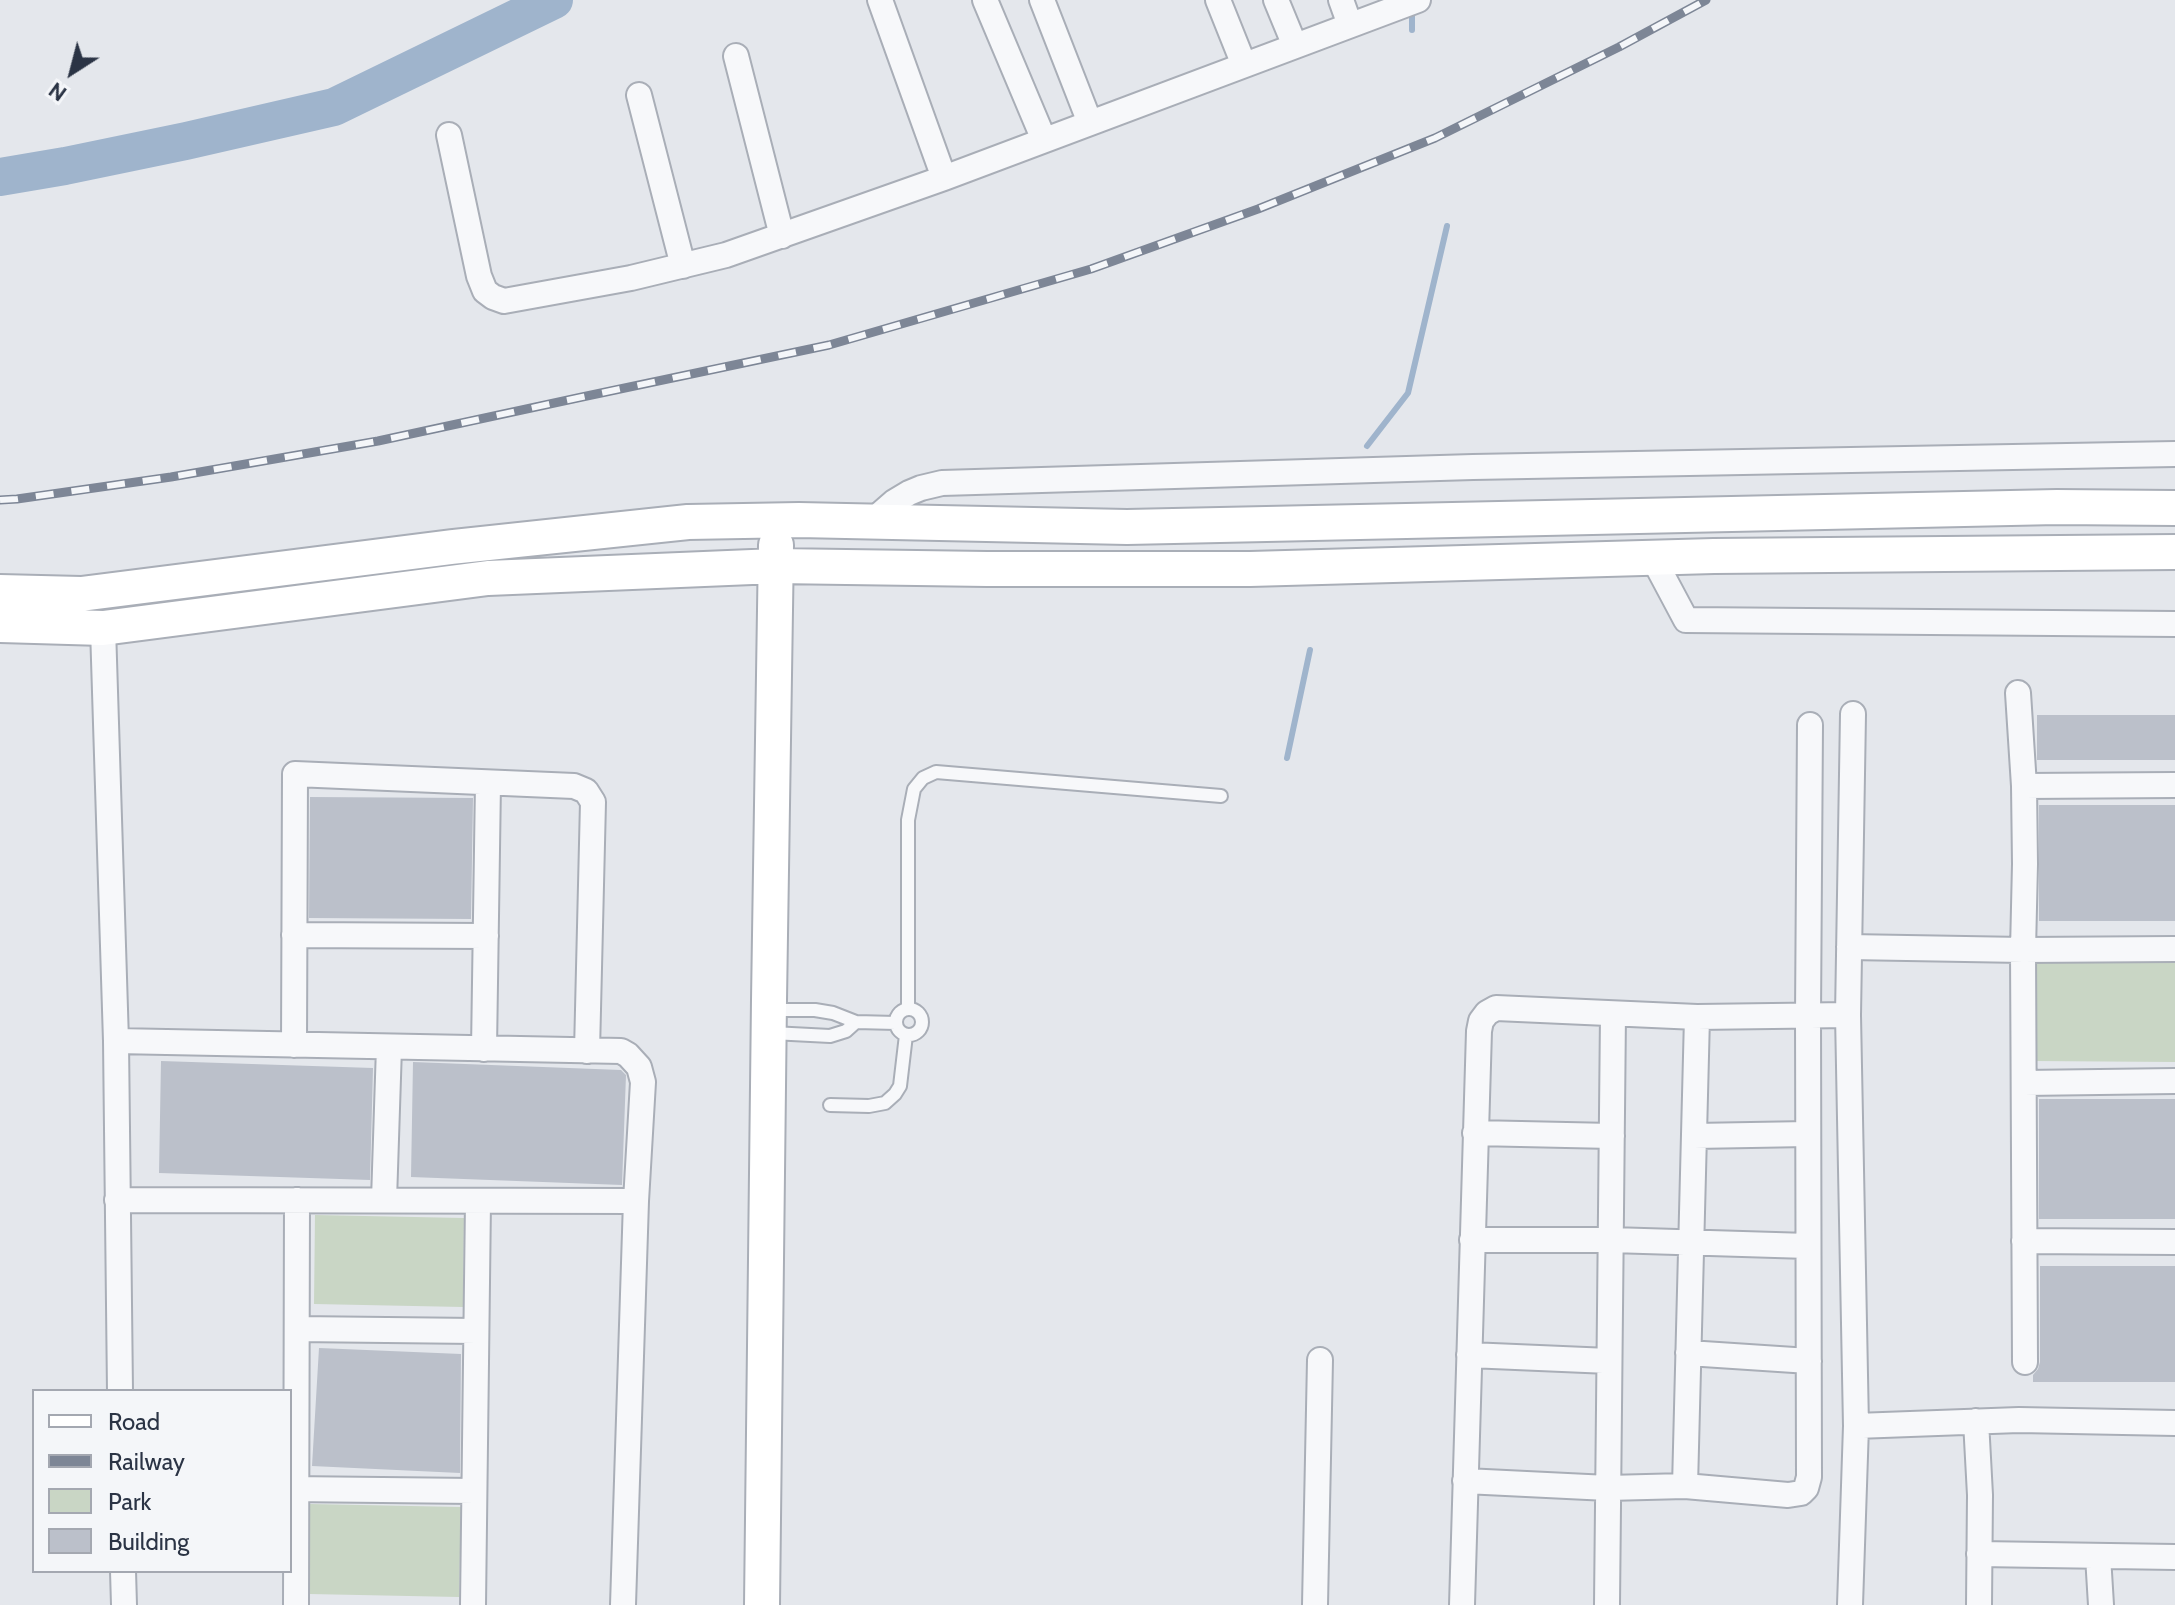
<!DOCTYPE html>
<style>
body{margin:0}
#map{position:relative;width:2175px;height:1605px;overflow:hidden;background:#e4e7ec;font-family:Cabin,sans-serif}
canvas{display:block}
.legend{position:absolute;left:32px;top:1389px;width:260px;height:184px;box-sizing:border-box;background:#f4f6f9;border:2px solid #a4a8b1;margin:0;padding:10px 14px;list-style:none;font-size:24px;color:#2b3445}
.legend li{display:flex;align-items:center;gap:16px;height:40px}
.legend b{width:40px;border:2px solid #a4a8b1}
.north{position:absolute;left:32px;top:32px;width:80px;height:80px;-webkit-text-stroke:6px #f4f6f9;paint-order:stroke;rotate:216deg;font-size:22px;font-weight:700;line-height:32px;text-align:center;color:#2b3445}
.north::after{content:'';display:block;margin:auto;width:28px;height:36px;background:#2b3445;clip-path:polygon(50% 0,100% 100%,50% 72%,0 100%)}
</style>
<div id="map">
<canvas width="2175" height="1605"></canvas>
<ul class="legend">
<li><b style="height:10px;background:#fff"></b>Road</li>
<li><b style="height:10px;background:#7d8696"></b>Railway</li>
<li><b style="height:22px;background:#c9d6c5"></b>Park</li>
<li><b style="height:22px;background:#bbc0ca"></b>Building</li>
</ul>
<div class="north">N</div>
</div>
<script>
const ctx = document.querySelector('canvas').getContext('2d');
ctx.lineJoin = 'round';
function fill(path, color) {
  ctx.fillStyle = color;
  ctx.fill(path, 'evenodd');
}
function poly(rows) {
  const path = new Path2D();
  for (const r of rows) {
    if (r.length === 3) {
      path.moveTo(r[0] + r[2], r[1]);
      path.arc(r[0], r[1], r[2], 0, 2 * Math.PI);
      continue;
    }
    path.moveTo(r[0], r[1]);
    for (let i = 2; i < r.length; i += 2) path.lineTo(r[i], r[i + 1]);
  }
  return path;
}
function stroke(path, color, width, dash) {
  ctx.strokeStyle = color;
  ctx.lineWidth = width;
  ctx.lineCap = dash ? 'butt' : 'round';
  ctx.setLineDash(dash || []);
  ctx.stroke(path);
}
fill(poly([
 [2032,958,2175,960,2175,1062,2032,1061],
 [315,1215,464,1218,463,1307,314,1304],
 [310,1504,461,1507,459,1597,309,1594]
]), '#c9d6c5');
stroke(poly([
 [1412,11,1412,30],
 [1367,446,1408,393,1447,226],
 [1287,758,1310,650]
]), '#9fb4cc', 6);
stroke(poly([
 [0,177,65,166,186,141,334,107,554,0]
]), '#9fb4cc', 38);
fill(poly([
 [2037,715,2175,715,2175,760,2037,760],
 [310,797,473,798,471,919,309,918],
 [2039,805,2175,805,2175,921,2039,921],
 [161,1061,373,1068,370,1180,159,1173],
 [413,1062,621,1070,626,1075,622,1185,411,1177],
 [2039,1099,2175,1099,2175,1219,2039,1219],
 [2040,1266,2175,1266,2175,1382,2033,1382,2033,1375,2038,1369,2040,1362],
 [319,1348,461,1354,460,1473,312,1466]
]), '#bbc0ca');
const service = poly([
 [908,1009,908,820,914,789,923,778,936,772,1221,796],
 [909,1022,13],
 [772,1010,815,1010,833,1013,856,1022,896,1023],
 [772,1033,830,1036,846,1031,856,1022],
 [830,1105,869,1106,885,1103,895,1094,900,1086,906,1035]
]);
const minor = poly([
 [880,0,944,178],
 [985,0,1044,140],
 [1042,0,1090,123],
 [1218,0,1244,65],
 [1276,0,1295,46],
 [1341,0,1350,25],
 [736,56,782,236],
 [639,95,683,266],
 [449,135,479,276,485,291,493,297,504,301,631,278,726,255,944,178,1418,0],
 [871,522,894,502,909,493,921,488,942,483,1473,467,2175,454],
 [1653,558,1686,620,2175,624],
 [103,628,116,1041,120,1391],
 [2018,693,2024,786,2025,864,2023,950,2025,1362],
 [2024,786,2175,785],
 [294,935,486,936],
 [1849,947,2023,950,2175,949],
 [116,1041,621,1051,628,1055,639,1067,643,1082,636,1201,623,1605],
 [294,1045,295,774,574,786,586,791,593,802,587,1051],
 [484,1049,488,783],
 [2024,1083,2175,1081],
 [1475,1133,1612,1136],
 [1694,1136,1808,1134],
 [117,1200,636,1201],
 [384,1200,389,1047],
 [1472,1240,1611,1240,1808,1246],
 [2024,1241,2175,1242],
 [297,1329,476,1331],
 [1688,1353,1809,1361],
 [1469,1355,1609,1361],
 [1976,1421,1980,1495,1979,1605],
 [1856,1426,2019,1420,2175,1423],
 [1465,1481,1608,1488,1685,1486,1788,1495,1801,1493,1806,1488,1809,1477,1808,1015,1810,725],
 [1685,1486,1697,1017],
 [290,1489,474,1491],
 [1979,1554,2175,1557],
 [2098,1556,2101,1605],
 [123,1571,124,1605],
 [296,1605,297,1200],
 [473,1605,478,1201],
 [1315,1605,1320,1360],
 [1462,1605,1479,1031,1481,1021,1487,1013,1496,1008,1697,1017,1848,1015],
 [1607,1605,1613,1014],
 [1850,1605,1856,1426,1848,1015,1853,714]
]);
const secondary = poly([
 [0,592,81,594,452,547,688,522,799,520,1127,527,2057,507,2175,508],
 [0,625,103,628,488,578,776,566,987,569,1250,569,1714,556,2175,552],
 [762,1605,769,1000,776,545]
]);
stroke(service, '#a9aeb7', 16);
stroke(minor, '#a9aeb7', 28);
stroke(secondary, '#a9aeb7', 38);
stroke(service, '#f7f8fa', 12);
stroke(minor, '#f7f8fa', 24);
stroke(secondary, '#fff', 34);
const rail = poly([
 [0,500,17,499,171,477,378,441,582,397,829,345,1091,269,1258,209,1435,138,1619,47,1706,0]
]);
stroke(rail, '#7d8696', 9);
stroke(rail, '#f4f6f9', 6, [18]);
</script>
